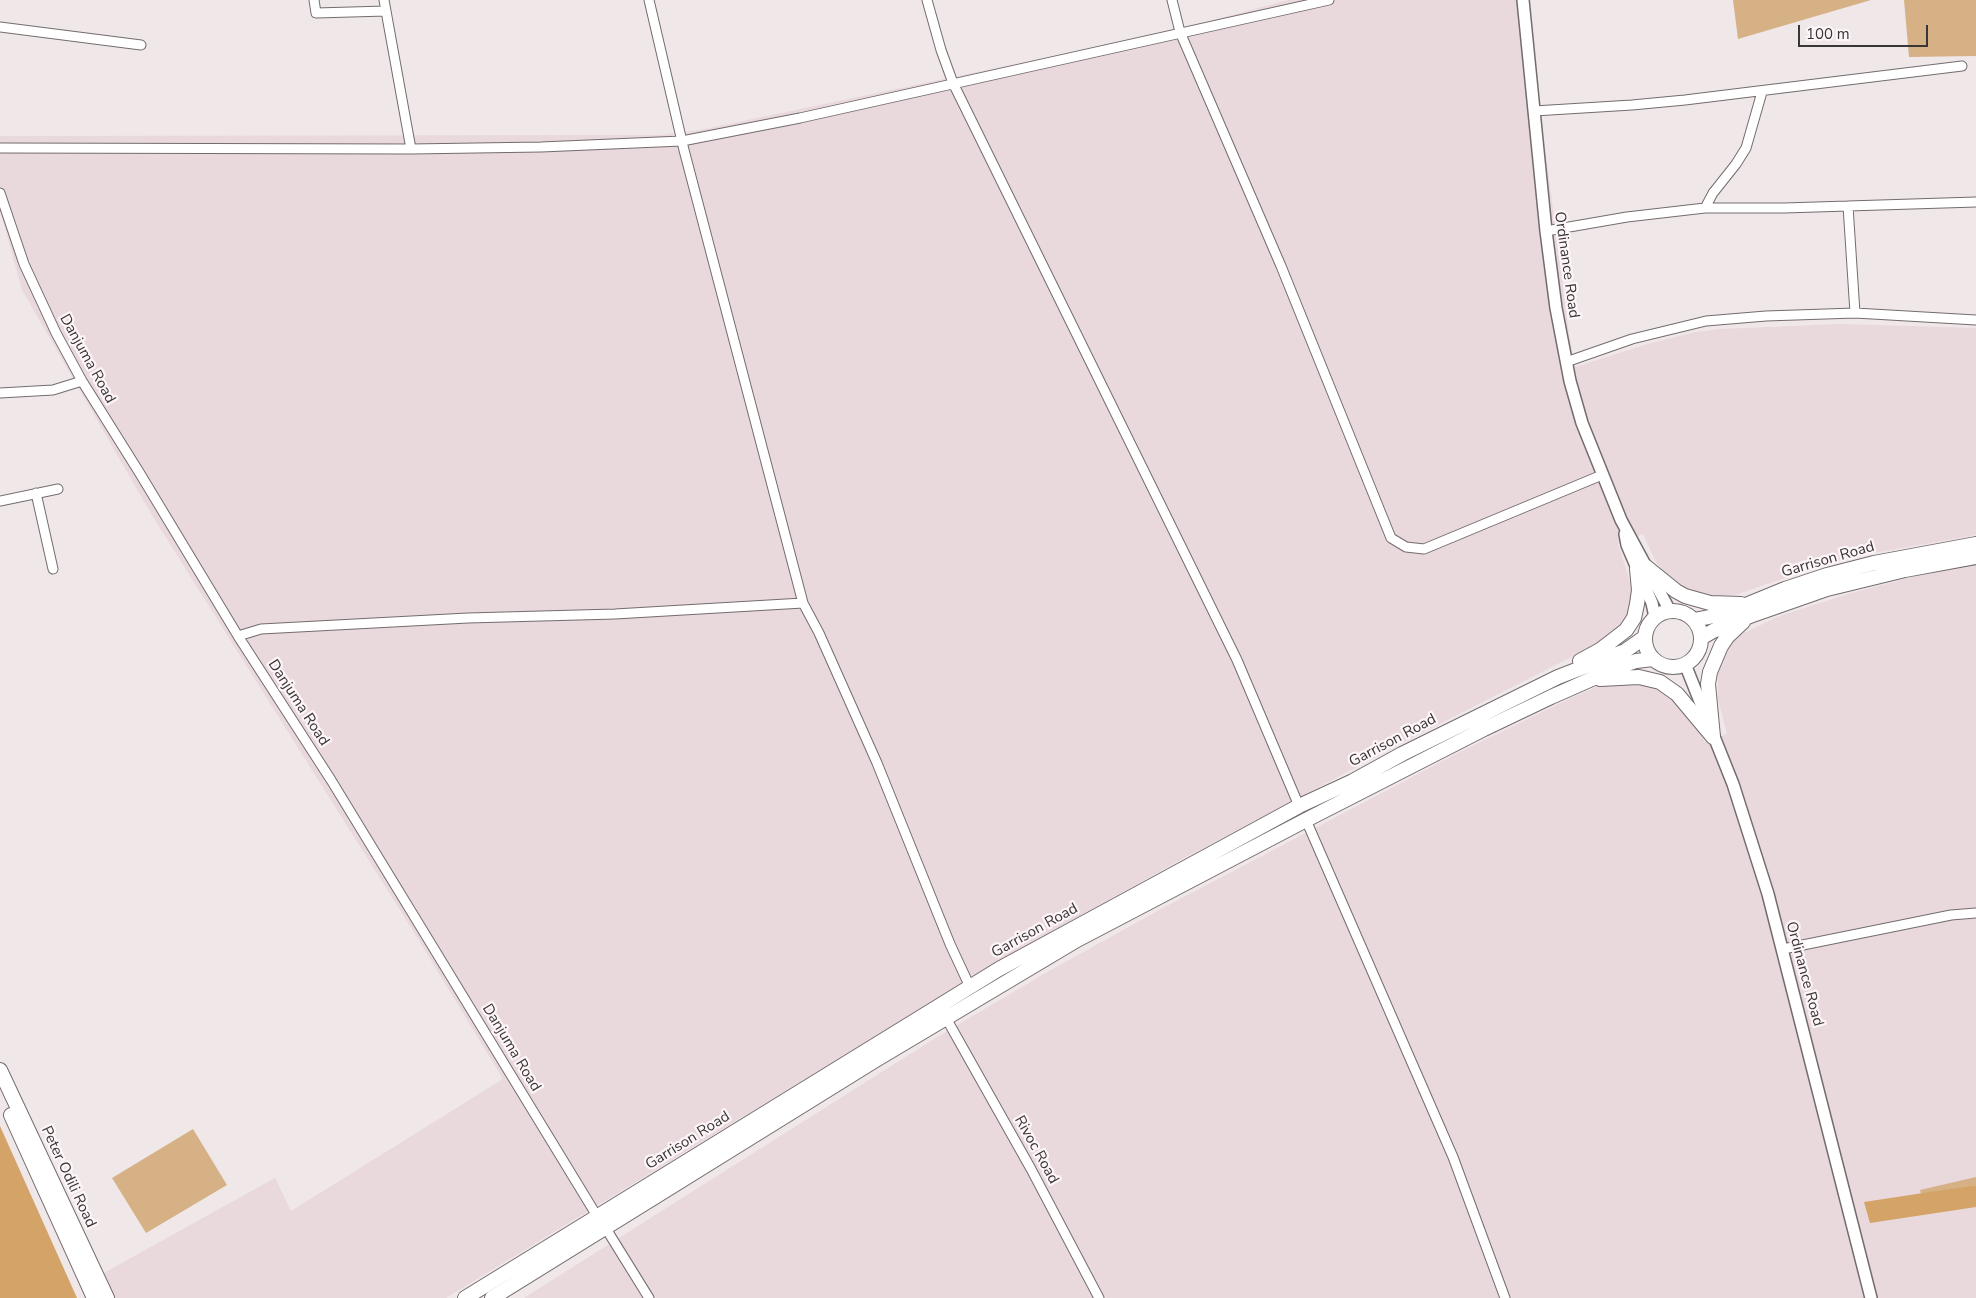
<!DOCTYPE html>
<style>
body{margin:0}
#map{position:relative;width:1976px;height:1298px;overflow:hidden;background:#f0e7e9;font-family:"Nunito Sans",sans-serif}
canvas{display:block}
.scale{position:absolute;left:1798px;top:25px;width:130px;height:22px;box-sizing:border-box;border:2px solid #393636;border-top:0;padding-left:6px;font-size:15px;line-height:18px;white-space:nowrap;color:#393636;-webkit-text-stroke:4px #fdf5f7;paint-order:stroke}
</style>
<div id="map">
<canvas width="1976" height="1298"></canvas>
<div class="scale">100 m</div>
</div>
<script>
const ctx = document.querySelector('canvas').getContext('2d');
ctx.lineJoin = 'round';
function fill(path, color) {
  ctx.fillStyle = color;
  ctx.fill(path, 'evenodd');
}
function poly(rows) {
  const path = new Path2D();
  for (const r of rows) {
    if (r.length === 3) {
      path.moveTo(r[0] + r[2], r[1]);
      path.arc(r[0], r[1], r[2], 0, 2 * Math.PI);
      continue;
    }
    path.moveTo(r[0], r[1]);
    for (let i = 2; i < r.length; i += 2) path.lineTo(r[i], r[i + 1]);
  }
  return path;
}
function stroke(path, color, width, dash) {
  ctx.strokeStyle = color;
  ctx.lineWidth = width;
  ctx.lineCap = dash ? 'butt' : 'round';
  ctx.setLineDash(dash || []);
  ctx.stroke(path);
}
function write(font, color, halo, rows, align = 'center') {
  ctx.font = font + ' "Nunito Sans",sans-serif';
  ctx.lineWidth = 4.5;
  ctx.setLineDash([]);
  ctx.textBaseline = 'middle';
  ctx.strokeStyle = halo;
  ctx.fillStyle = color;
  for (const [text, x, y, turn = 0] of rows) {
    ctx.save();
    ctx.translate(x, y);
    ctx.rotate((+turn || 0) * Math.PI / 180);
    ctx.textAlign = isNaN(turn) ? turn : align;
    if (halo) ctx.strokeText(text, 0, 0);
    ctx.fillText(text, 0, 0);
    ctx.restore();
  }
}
fill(poly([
 [1288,0,1526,0,1569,334,1575,367,1651,343,1696,332,1721,329,1840,324,1976,328,1976,535,1868,554,1832,562,1735,595,1707,595,1689,590,1677,582,1664,572,1656,562,1643,534,1618,544,1630,582,1632,595,1630,608,1625,621,1616,632,1593,646,1404,742,1182,859,988,967,446,1298,113,1298,102,1274,275,1178,291,1211,503,1079,415,934,153,517,22,290,0,210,0,136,661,135,700,130,1173,31],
 [1976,566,1976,1298,524,1298,934,1039,1042,975,1163,908,1460,752,1573,697,1601,685,1636,682,1650,685,1670,695,1694,721,1705,742,1727,734,1718,699,1718,670,1722,659,1729,646,1740,635,1777,617,1848,594,1920,575]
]), '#e9d8dc');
fill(poly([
 [1733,0,1871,0,1738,39],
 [1904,0,1976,0,1976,56,1909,57],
 [193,1129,227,1185,146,1233,112,1178],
 [1976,1177,1976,1185,1921,1194,1920,1190]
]), '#d6b185');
fill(poly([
 [0,1126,77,1298,0,1298],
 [1976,1185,1976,1207,1870,1223,1864,1202]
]), '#d3a367');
const minor = poly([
 [314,0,316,13,386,11],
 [384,0,411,149],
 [649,0,684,150,803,603,819,633,877,763,950,944,970,987],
 [927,0,941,50,953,83,1237,660,1299,806],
 [1172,0,1180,32,1281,266,1391,538,1406,547,1424,549,1602,475],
 [0,27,141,45],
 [1534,111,1632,105,1685,100,1962,66],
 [0,148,411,149,541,147,682,141,800,118,1329,0],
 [0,193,24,264,56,333,82,381,139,472,238,636,331,780,597,1216],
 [1848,206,1855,313],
 [1705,208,1713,193,1736,164,1746,148,1762,92],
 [1546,231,1627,217,1705,208,1784,208,1976,202],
 [1566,362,1632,339,1706,321,1766,316,1855,313,1976,320],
 [0,393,53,390,82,381],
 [36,493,53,569],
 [0,501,58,489],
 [238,636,261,629,468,618,615,614,803,603],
 [1306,820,1453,1157,1505,1298],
 [1783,949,1951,915,1976,913],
 [946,1018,1031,1169,1099,1298],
 [605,1227,649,1298]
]);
const tertiary = poly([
 [1523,0,1546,231,1556,308,1570,381,1582,423,1621,520,1670,611],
 [1625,534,1627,545,1652,603,1655,617],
 [1685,664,1733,784,1768,894,1871,1298]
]);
const primary = poly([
 [1645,566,1676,591,1685,596,1710,603,1741,604],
 [1673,639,28],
 [1694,620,1724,614,1785,589,1827,575,1874,563,1976,544],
 [1701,638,1713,631,1750,616,1827,589,1905,570,1976,557],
 [1580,661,1600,650,1626,630,1634,618,1637,604,1639,590,1637,569],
 [1600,679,1639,677,1660,682,1677,694,1713,737],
 [1713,737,1708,684,1710,672,1721,646,1727,637,1743,622],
 [0,1070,107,1298],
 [11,1115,94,1298],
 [465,1298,999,969,1299,806,1353,781,1402,754,1558,677,1625,651,1645,637],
 [492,1298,874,1061,1077,940,1306,820,1484,729,1551,697,1619,667,1636,661,1653,659]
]);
stroke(minor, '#736c6d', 11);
stroke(tertiary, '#736c6d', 14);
stroke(primary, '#736c6d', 16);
stroke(minor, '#fff', 9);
stroke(tertiary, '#fff', 11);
stroke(primary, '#fff', 14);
write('15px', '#393636', '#fdf5f7', [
 ["Ordinance Road",1566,265,82],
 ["Danjuma Road",87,359,61],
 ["Garrison Road",1828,560,-16],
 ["Danjuma Road",298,703,57],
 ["Garrison Road",1393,741,-28],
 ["Garrison Road",1035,931,-29],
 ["Ordinance Road",1804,974,75],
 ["Danjuma Road",511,1048,59],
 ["Garrison Road",688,1141,-32],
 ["Rivoc Road",1036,1150,61],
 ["Peter Odili Road",68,1177,65]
]);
</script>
